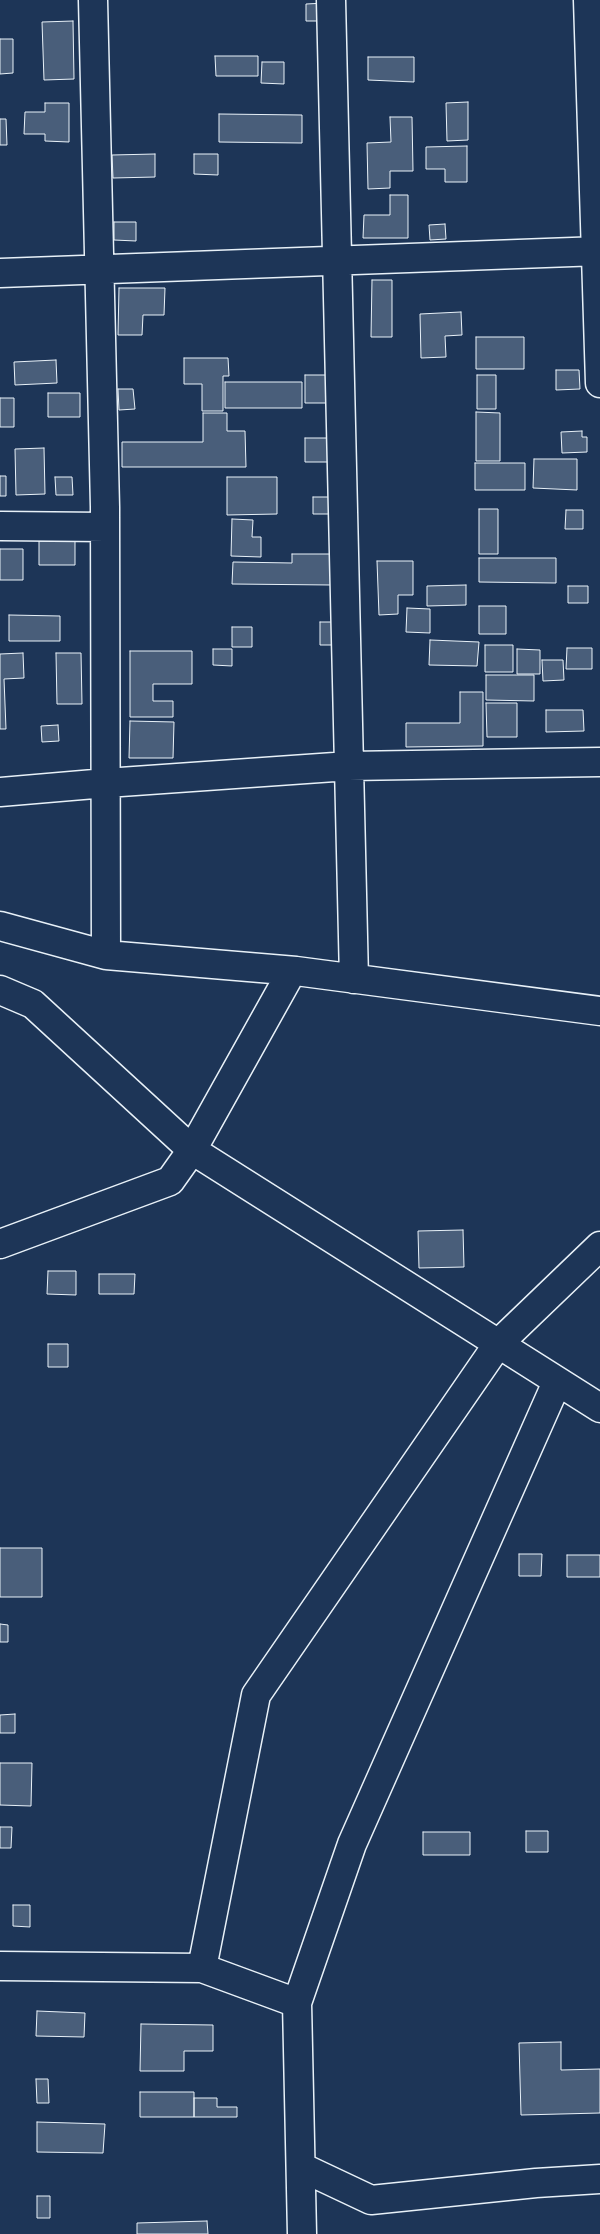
<!DOCTYPE html>
<style>
body{margin:0}
canvas{display:block;background:#1d3557}
</style>
<canvas width="600" height="2234"></canvas>
<script>
const ctx = document.querySelector('canvas').getContext('2d');
ctx.lineJoin = 'round';
function fill(path, color) {
  ctx.fillStyle = color;
  ctx.fill(path, 'evenodd');
}
function poly(rows) {
  const path = new Path2D();
  for (const r of rows) {
    path.moveTo(r[0], r[1]);
    for (let i = 2; i < r.length; i += 2) path.lineTo(r[i], r[i + 1]);
  }
  return path;
}
function stroke(path, color, width, dash) {
  ctx.strokeStyle = color;
  ctx.lineWidth = width;
  ctx.lineCap = dash ? 'butt' : 'round';
  ctx.setLineDash(dash || []);
  ctx.stroke(path);
}
const building = poly([
 [326,3,327,21,306,21,306,4,326,3],
 [73,21,74,79,44,80,42,22,73,21],
 [0,39,13,39,13,73,0,74,0,39],
 [215,56,258,56,258,76,216,76,215,56],
 [368,57,414,57,414,82,368,80,368,57],
 [262,62,284,62,284,84,261,83,262,62],
 [468,102,468,140,447,141,446,103,468,102],
 [45,103,69,103,69,142,45,141,45,134,24,134,25,112,45,112,45,103],
 [219,114,302,115,302,143,219,142,219,114],
 [390,117,412,117,413,171,390,171,390,188,368,189,367,143,391,142,390,117],
 [0,119,6,119,7,145,0,145,0,119],
 [467,146,467,182,445,182,445,169,426,169,426,147,467,146],
 [155,154,155,177,113,178,112,155,155,154],
 [194,154,218,154,218,175,194,174,194,154],
 [390,195,408,195,408,238,363,238,364,215,390,215,390,195],
 [114,222,136,222,136,241,114,240,114,222],
 [445,224,446,239,430,240,429,225,445,224],
 [372,280,392,280,392,337,371,337,372,280],
 [119,288,165,288,164,315,143,315,142,335,118,335,119,288],
 [461,312,462,335,445,336,446,357,421,358,420,314,461,312],
 [476,337,524,337,524,369,476,369,476,337],
 [184,358,228,358,229,376,223,376,223,411,202,411,202,384,184,384,184,358],
 [56,360,57,383,15,385,14,362,56,360],
 [556,370,579,370,580,389,556,390,556,370],
 [305,375,326,375,326,403,305,403,305,375],
 [477,375,496,375,496,409,477,409,477,375],
 [225,382,302,382,302,408,225,408,225,382],
 [118,389,133,389,135,409,119,410,118,389],
 [48,393,80,393,80,417,48,417,48,393],
 [0,398,14,398,14,427,0,427,0,398],
 [476,412,500,413,500,461,476,461,476,412],
 [203,413,227,413,227,431,245,431,246,467,122,467,122,442,203,442,203,413],
 [582,431,582,437,587,437,587,452,562,453,561,432,582,431],
 [305,438,330,438,330,462,305,462,305,438],
 [44,448,45,494,16,495,15,449,44,448],
 [534,459,577,459,577,490,533,488,534,459],
 [475,463,525,463,525,490,475,490,475,463],
 [0,476,6,476,6,496,0,496,0,476],
 [55,477,72,477,73,495,56,495,55,477],
 [227,477,277,477,277,514,227,515,227,477],
 [313,497,331,497,331,514,313,514,313,497],
 [479,509,498,509,498,554,479,554,479,509],
 [566,510,583,510,583,529,565,529,566,510],
 [232,519,253,520,252,537,261,537,261,557,231,556,232,519],
 [39,541,75,541,75,565,39,565,39,541],
 [0,549,23,549,23,580,0,580,0,549],
 [292,554,331,554,331,585,232,584,233,562,292,563,292,554],
 [479,558,556,558,556,583,479,582,479,558],
 [377,561,413,561,413,595,398,595,398,614,379,615,377,561],
 [466,585,466,605,427,606,427,586,466,585],
 [568,586,588,586,588,603,568,603,568,586],
 [479,606,506,606,506,634,479,634,479,606],
 [407,608,430,609,430,633,406,632,407,608],
 [9,615,60,616,60,641,9,641,9,615],
 [320,622,339,622,345,645,320,645,320,622],
 [232,627,252,627,252,647,232,647,232,627],
 [430,640,479,642,477,666,429,665,430,640],
 [485,645,513,645,513,672,485,672,485,645],
 [567,648,592,648,592,669,566,669,567,648],
 [213,649,232,649,232,666,213,665,213,649],
 [517,649,540,650,540,674,517,674,517,649],
 [130,651,192,651,192,684,153,684,153,701,173,701,173,717,130,717,130,651],
 [23,653,24,678,4,679,6,729,0,729,0,654,23,653],
 [56,653,81,653,82,704,57,704,56,653],
 [542,660,563,660,564,680,543,681,542,660],
 [486,675,534,675,534,701,486,700,486,675],
 [460,692,483,692,483,746,406,747,406,723,460,723,460,692],
 [486,703,517,703,517,737,487,737,486,703],
 [546,710,583,710,584,731,546,732,546,710],
 [130,721,174,722,173,758,129,758,130,721],
 [58,725,59,741,42,742,41,726,58,725],
 [463,1230,464,1267,419,1268,418,1231,463,1230],
 [48,1271,76,1271,76,1295,47,1294,48,1271],
 [99,1274,135,1274,134,1294,99,1294,99,1274],
 [48,1344,68,1344,68,1367,48,1367,48,1344],
 [0,1548,42,1548,42,1597,0,1597,0,1548],
 [519,1554,542,1554,541,1576,519,1576,519,1554],
 [567,1555,600,1555,600,1577,567,1577,567,1555],
 [0,1624,8,1625,8,1642,0,1642,0,1624],
 [15,1714,15,1733,0,1733,0,1715,15,1714],
 [0,1763,32,1763,31,1806,0,1805,0,1763],
 [0,1827,12,1827,11,1848,0,1848,0,1827],
 [526,1831,548,1831,548,1852,526,1852,526,1831],
 [423,1832,470,1832,470,1855,423,1855,423,1832],
 [13,1905,30,1905,30,1927,13,1926,13,1905],
 [37,2011,85,2013,84,2037,36,2036,37,2011],
 [141,2024,213,2025,213,2051,184,2051,184,2071,140,2071,141,2024],
 [561,2042,561,2070,600,2069,600,2113,521,2115,519,2043,561,2042],
 [36,2079,48,2079,49,2103,37,2103,36,2079],
 [140,2092,194,2092,194,2117,140,2117,140,2092],
 [194,2098,217,2098,217,2107,237,2107,237,2117,194,2117,194,2098],
 [37,2122,105,2124,103,2153,37,2152,37,2122],
 [37,2196,50,2196,50,2218,37,2218,37,2196],
 [207,2221,208,2234,137,2234,137,2223,207,2221]
]);
fill(building, '#495e7a');
stroke(building, '#e8f1f8', 1);
const minor = poly([
 [93,0,105,507,106,955],
 [331,0,354,979],
 [588,0,600,383],
 [0,273,600,251],
 [0,526,105,527],
 [0,792,106,783,349,766,600,762],
 [0,926,106,955,296,971,600,1011],
 [0,990,33,1004,192,1150,600,1408],
 [0,1244,170,1181,192,1150,292,971],
 [0,1966,202,1968,256,1695,498,1344,600,1246],
 [202,1968,297,2003],
 [301,2167,371,2200,536,2183,600,2179],
 [302,2234,297,2003,352,1844,557,1382]
]);
stroke(minor, '#e8f1f8', 31);
stroke(minor, '#1d3557', 28);
</script>
